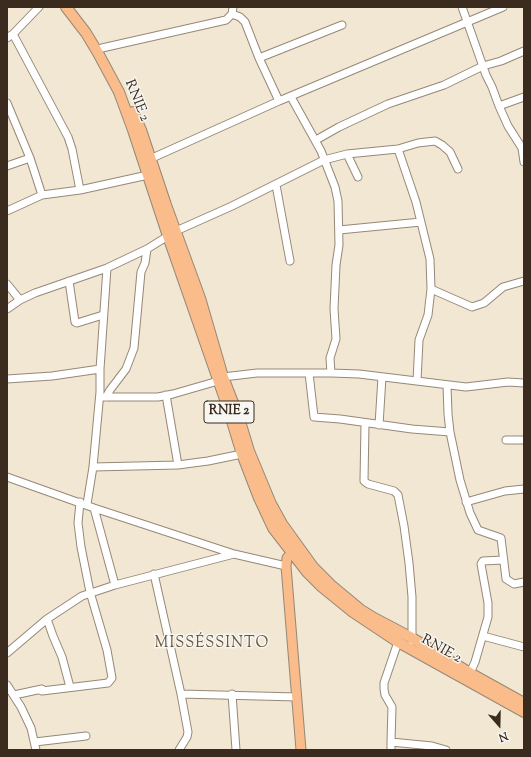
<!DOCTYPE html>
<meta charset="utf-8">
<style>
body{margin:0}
#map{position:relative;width:531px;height:757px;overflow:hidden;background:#f2e7d2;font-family:"Sorts Mill Goudy",serif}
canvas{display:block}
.frame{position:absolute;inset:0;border:8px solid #3b2a1e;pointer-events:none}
.north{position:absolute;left:479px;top:705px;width:40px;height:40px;-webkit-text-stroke:3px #f6f6f2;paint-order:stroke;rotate:160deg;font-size:11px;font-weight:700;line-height:16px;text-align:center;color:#3b2a1e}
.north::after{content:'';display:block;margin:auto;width:14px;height:18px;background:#3b2a1e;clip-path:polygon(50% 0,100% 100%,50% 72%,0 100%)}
</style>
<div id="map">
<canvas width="531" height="757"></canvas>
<div class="frame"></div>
<div class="north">N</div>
</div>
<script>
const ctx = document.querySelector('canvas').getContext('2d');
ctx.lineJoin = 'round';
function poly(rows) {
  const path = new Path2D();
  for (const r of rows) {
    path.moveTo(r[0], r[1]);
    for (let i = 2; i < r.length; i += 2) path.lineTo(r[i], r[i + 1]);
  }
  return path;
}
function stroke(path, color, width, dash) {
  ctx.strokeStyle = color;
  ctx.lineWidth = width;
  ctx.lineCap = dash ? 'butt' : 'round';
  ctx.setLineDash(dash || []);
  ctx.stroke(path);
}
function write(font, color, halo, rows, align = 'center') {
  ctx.font = font + ' "Sorts Mill Goudy",serif';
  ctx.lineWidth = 3;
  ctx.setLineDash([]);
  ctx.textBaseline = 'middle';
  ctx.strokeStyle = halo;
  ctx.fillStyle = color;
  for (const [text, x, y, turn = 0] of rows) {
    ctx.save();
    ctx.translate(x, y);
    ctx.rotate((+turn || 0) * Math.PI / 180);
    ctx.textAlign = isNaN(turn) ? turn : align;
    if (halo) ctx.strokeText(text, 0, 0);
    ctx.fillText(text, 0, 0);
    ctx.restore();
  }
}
const minor = poly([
 [462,7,486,75,492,87,499,106,508,126,522,148,524,162],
 [232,14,240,17,245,22,259,58,279,101],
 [13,34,68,137,72,149,80,190],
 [7,38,13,34,39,7],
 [102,48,226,20,232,14,233,7],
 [259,58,342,25],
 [291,97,321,151,335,187,338,201,339,245,336,265,334,309,336,339,330,358,331,373],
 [7,103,30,158,42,195],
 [499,106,524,97],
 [316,140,339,127,388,104,444,85,483,66,501,61,524,51],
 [398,149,416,202,430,259,431,289,428,315,419,340,417,381],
 [347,154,358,177],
 [150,159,279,101,503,7],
 [7,166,30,158],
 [276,185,290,261],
 [7,211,42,195,80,190,148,175],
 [339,230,421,222],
 [176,231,232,206,324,160,347,154,398,149,418,143,435,141,442,145,450,152,458,169],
 [69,281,75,322,77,323,103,315],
 [7,284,20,300],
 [431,289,472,307,484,303,503,287,524,281],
 [7,309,20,300,35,293,107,268,147,249,168,236],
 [309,373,314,417,340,419,412,429,450,432],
 [223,377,257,373,331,373,359,374,466,387,508,382,524,383],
 [7,379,52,376,100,369],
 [447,385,448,414,450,432,460,480,470,513,478,530,501,538,506,579,514,584,524,582],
 [166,395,178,465],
 [103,397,158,397,173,394,218,381],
 [106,397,110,390,126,369,134,348,141,272,145,263,147,249],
 [365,423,364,481,368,484,394,491,398,495,404,526,409,563,412,597,412,641],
 [379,425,382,377],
 [506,440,524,440],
 [93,467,100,392,100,369,107,268],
 [7,477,94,508,234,554],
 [466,502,505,491,524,489],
 [87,504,93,467,178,465,208,461,242,454],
 [94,508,115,585],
 [154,574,181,694,297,697],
 [47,619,53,636,62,657,70,687],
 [483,636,524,647],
 [7,653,47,619,82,596,115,585,234,554,286,566],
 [470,673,475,662,488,617,488,603,481,564,483,561,503,560],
 [7,685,21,707,31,728,36,750],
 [232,694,236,750],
 [14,695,42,689,42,691,108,683,112,678,107,650,90,592,81,547,78,523,80,502],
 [35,742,86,736],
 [391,742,392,707,385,695,384,689,384,683,398,642],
 [179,750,187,737,188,732,181,694],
 [391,750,391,742,432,746,446,750]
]);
const major = poly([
 [297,548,287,558,286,566,301,750]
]);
const highway = poly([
 [66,7,86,33,98,53,119,92,133,130,168,236,227,405,242,454,259,498,273,528,307,572,321,586,353,612,398,642,524,712],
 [133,112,141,130,166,205,200,298,223,377,239,418,249,451,271,504,282,524,313,567,331,585,361,610,374,618,412,638,470,673,524,703]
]);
stroke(minor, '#968878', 9);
stroke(major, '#968878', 11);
stroke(highway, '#968878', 12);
stroke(minor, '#fff', 7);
stroke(major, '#f9bc8a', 9);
stroke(highway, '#f9bc8a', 10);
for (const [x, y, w] of [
 [229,412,50]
]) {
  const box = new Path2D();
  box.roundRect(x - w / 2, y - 11, w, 22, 3);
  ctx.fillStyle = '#f6f6f2';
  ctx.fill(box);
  stroke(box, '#3b2a1e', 1);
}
write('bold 13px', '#3b2a1e', null, [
 ["RNIE 2",229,412]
]);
write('14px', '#3b2a1e', '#f6f6f2', [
 ["RNIE 2",136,101,68],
 ["RNIE 2",441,650,29]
]);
ctx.letterSpacing = '1px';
write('15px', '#6a543c', '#f6f6f2', [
 ["MISSÉSSINTO",212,644]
]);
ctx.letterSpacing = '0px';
</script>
